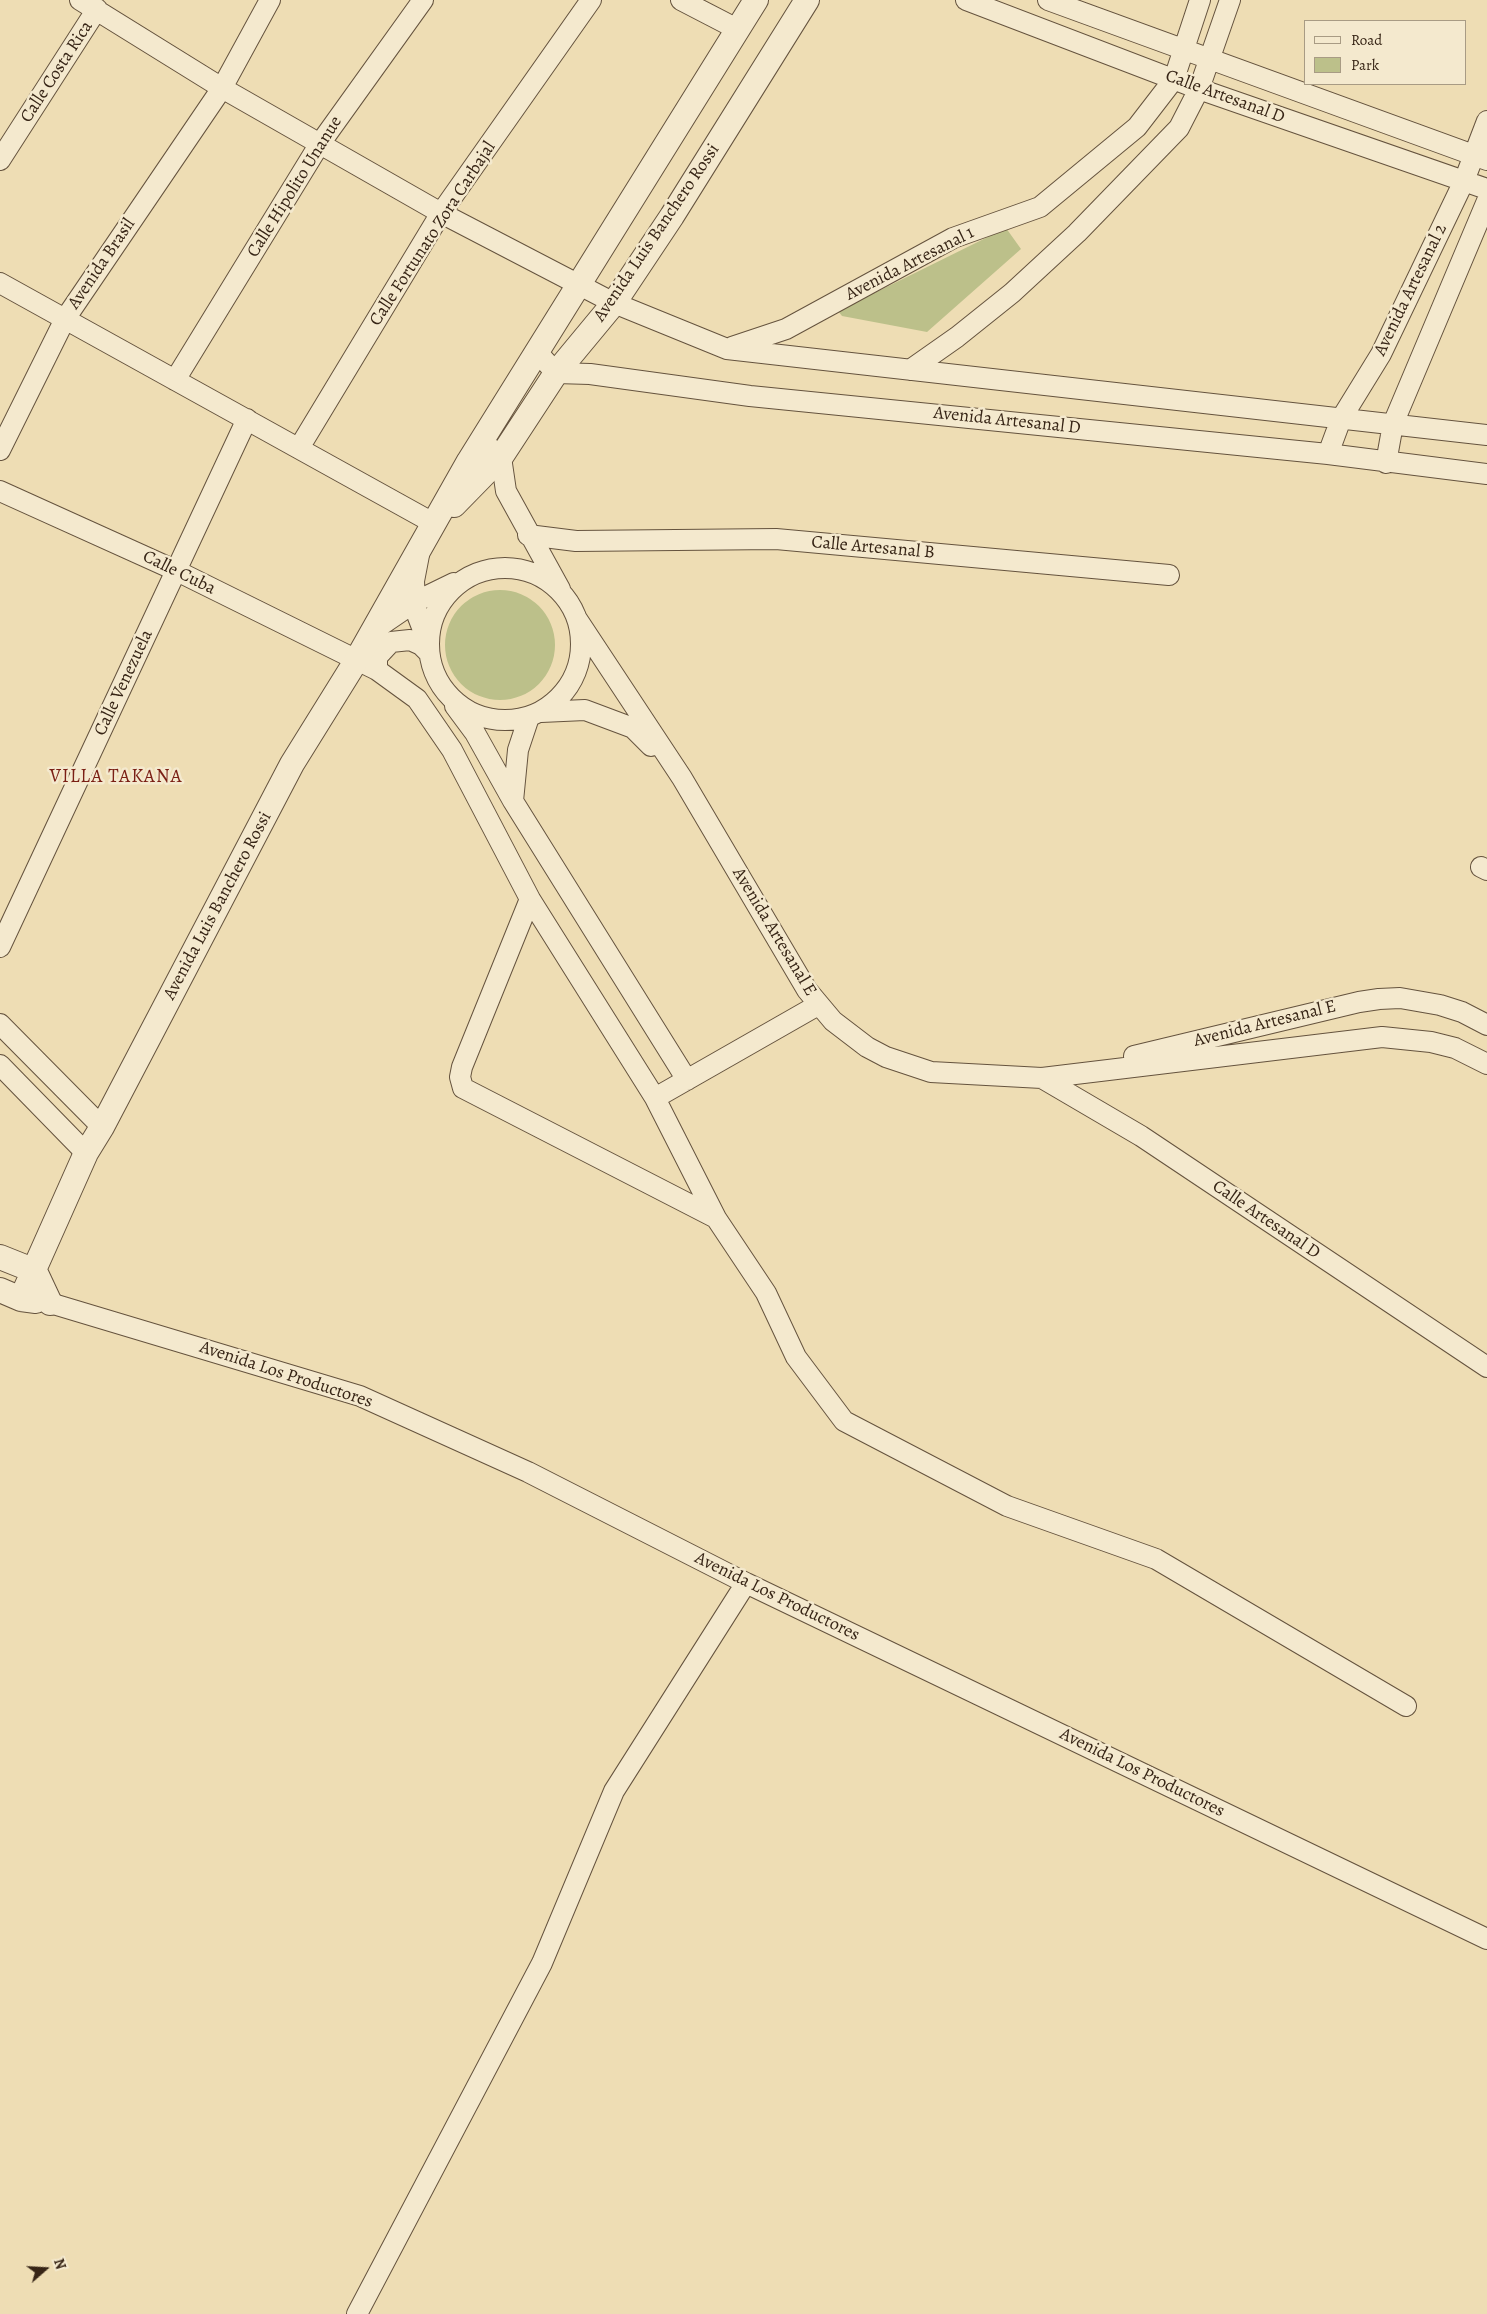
<!DOCTYPE html>
<style>
body{margin:0}
#map{position:relative;width:1487px;height:2314px;overflow:hidden;background:#eeddb4;font-family:Alegreya,serif}
canvas{display:block}
.legend{position:absolute;left:1304px;top:20px;width:162px;height:65px;box-sizing:border-box;background:#f4e9ce;border:1px solid #a89b84;margin:0;padding:6px 9px;list-style:none;font-size:15px;color:#372516}
.legend li{display:flex;align-items:center;gap:10px;height:25px}
.legend b{width:25px;border:1px solid #a89b84}
.north{position:absolute;left:20px;top:2244px;width:50px;height:50px;-webkit-text-stroke:4px #f4e9ce;paint-order:stroke;rotate:71deg;font-size:14px;font-weight:700;line-height:20px;text-align:center;color:#372516}
.north::after{content:'';display:block;margin:auto;width:18px;height:22px;background:#372516;clip-path:polygon(50% 0,100% 100%,50% 72%,0 100%)}
</style>
<div id="map">
<canvas width="1487" height="2314"></canvas>
<ul class="legend">
<li><b style="height:6px;background:#f4e9ce"></b>Road</li>
<li><b style="height:14px;background:#bcc08a"></b>Park</li>
</ul>
<div class="north">N</div>
</div>
<script>
const ctx = document.querySelector('canvas').getContext('2d');
ctx.lineJoin = 'round';
function fill(path, color) {
  ctx.fillStyle = color;
  ctx.fill(path, 'evenodd');
}
function poly(rows) {
  const path = new Path2D();
  for (const r of rows) {
    if (r.length === 3) {
      path.moveTo(r[0] + r[2], r[1]);
      path.arc(r[0], r[1], r[2], 0, 2 * Math.PI);
      continue;
    }
    path.moveTo(r[0], r[1]);
    for (let i = 2; i < r.length; i += 2) path.lineTo(r[i], r[i + 1]);
  }
  return path;
}
function stroke(path, color, width, dash) {
  ctx.strokeStyle = color;
  ctx.lineWidth = width;
  ctx.lineCap = dash ? 'butt' : 'round';
  ctx.setLineDash(dash || []);
  ctx.stroke(path);
}
function write(font, color, halo, rows, align = 'center') {
  ctx.font = font + ' Alegreya,serif';
  ctx.lineWidth = 5;
  ctx.setLineDash([]);
  ctx.textBaseline = 'middle';
  ctx.strokeStyle = halo;
  ctx.fillStyle = color;
  for (const [text, x, y, turn = 0] of rows) {
    ctx.save();
    ctx.translate(x, y);
    ctx.rotate((+turn || 0) * Math.PI / 180);
    ctx.textAlign = isNaN(turn) ? turn : align;
    if (halo) ctx.strokeText(text, 0, 0);
    ctx.fillText(text, 0, 0);
    ctx.restore();
  }
}
fill(poly([
 [1006,228,1021,249,927,332,842,316,838,311],
 [500,645,55]
]), '#bcc08a');
const minor = poly([
 [80,0,222,88,441,213,614,303,727,349,1487,435],
 [681,0,737,29],
 [966,0,1199,89,1487,189],
 [1048,0,1487,160],
 [0,160,97,9],
 [0,283,435,524],
 [732,347,786,329,953,238,1040,207,1137,127,1174,79,1200,0],
 [537,352,556,373,590,374,750,396,1328,454,1487,474],
 [910,370,957,337,1012,293,1077,233,1179,128,1199,89,1230,0],
 [175,380,319,145,423,0],
 [299,448,441,213,591,0],
 [492,449,501,457,506,491,560,589],
 [0,450,65,319,222,88,270,0],
 [1328,454,1341,419,1381,354,1464,181,1487,121],
 [1386,463,1393,424,1487,201],
 [0,491,177,571,377,670,417,699,452,750,530,899,462,1067,460,1077,463,1088,716,1218],
 [528,535,576,541,776,539,1169,575],
 [419,555,414,581,415,602,418,617,428,643],
 [505,644,76],
 [577,619,682,778,807,990,833,1021,867,1047,886,1057,931,1072,1042,1078,1382,1037,1431,1042,1455,1048,1487,1064],
 [374,630,415,602,454,583],
 [377,670,377,657,391,642,410,640,421,645,429,653],
 [455,706,475,733,513,801,687,1080],
 [541,712,585,710,633,728,651,746],
 [513,801,518,750,529,717],
 [1481,867,1487,870],
 [530,899,655,1098,716,1218,766,1293,796,1357,844,1421,1007,1506,1156,1559,1406,1706],
 [0,947,247,419],
 [0,1024,102,1127],
 [1134,1056,1359,1002,1379,999,1400,998,1440,1005,1462,1012,1487,1025],
 [0,1065,86,1153],
 [1042,1078,1141,1136,1487,1367],
 [655,1098,818,1005],
 [50,1303,360,1396,528,1472,746,1583,1487,1939],
 [357,2314,542,1963,614,1791,746,1583]
]);
const tertiary = poly([
 [454,505,501,457,556,373,614,303,672,216,807,0],
 [0,1257,35,1271,50,1303],
 [0,1290,21,1299,36,1301],
 [21,1299,86,1153,102,1127,292,764,356,661,469,461,756,0]
]);
stroke(minor, '#65533e', 22);
stroke(tertiary, '#65533e', 26);
stroke(minor, '#f4e9ce', 20);
stroke(tertiary, '#f4e9ce', 24);
write('18px', '#372516', '#f4e9ce', [
 ["Calle Costa Rica",57,72,-57],
 ["Calle Artesanal D",1225,97,20],
 ["Calle Hipolito Unanue",295,187,-58],
 ["Avenida Luis Banchero Rossi",657,233,-56],
 ["Calle Fortunato Zora Carbajal",433,234,-57],
 ["Avenida Brasil",102,264,-56],
 ["Avenida Artesanal 1",910,264,-27],
 ["Avenida Artesanal 2",1411,290,-64],
 ["Avenida Artesanal D",1007,421,6],
 ["Calle Artesanal B",873,548,5],
 ["Calle Cuba",179,573,26],
 ["Calle Venezuela",124,683,-65],
 ["Avenida Luis Banchero Rossi",218,906,-62],
 ["Avenida Artesanal E",774,932,59],
 ["Avenida Artesanal E",1265,1024,-14],
 ["Calle Artesanal D",1266,1220,34],
 ["Avenida Los Productores",286,1375,18],
 ["Avenida Los Productores",777,1597,26],
 ["Avenida Los Productores",1142,1773,26]
]);
ctx.letterSpacing = '1px';
write('19px', '#7a1f14', '#f4e9ce', [
 ["VILLA TAKANA",116,777]
]);
ctx.letterSpacing = '0px';
</script>
